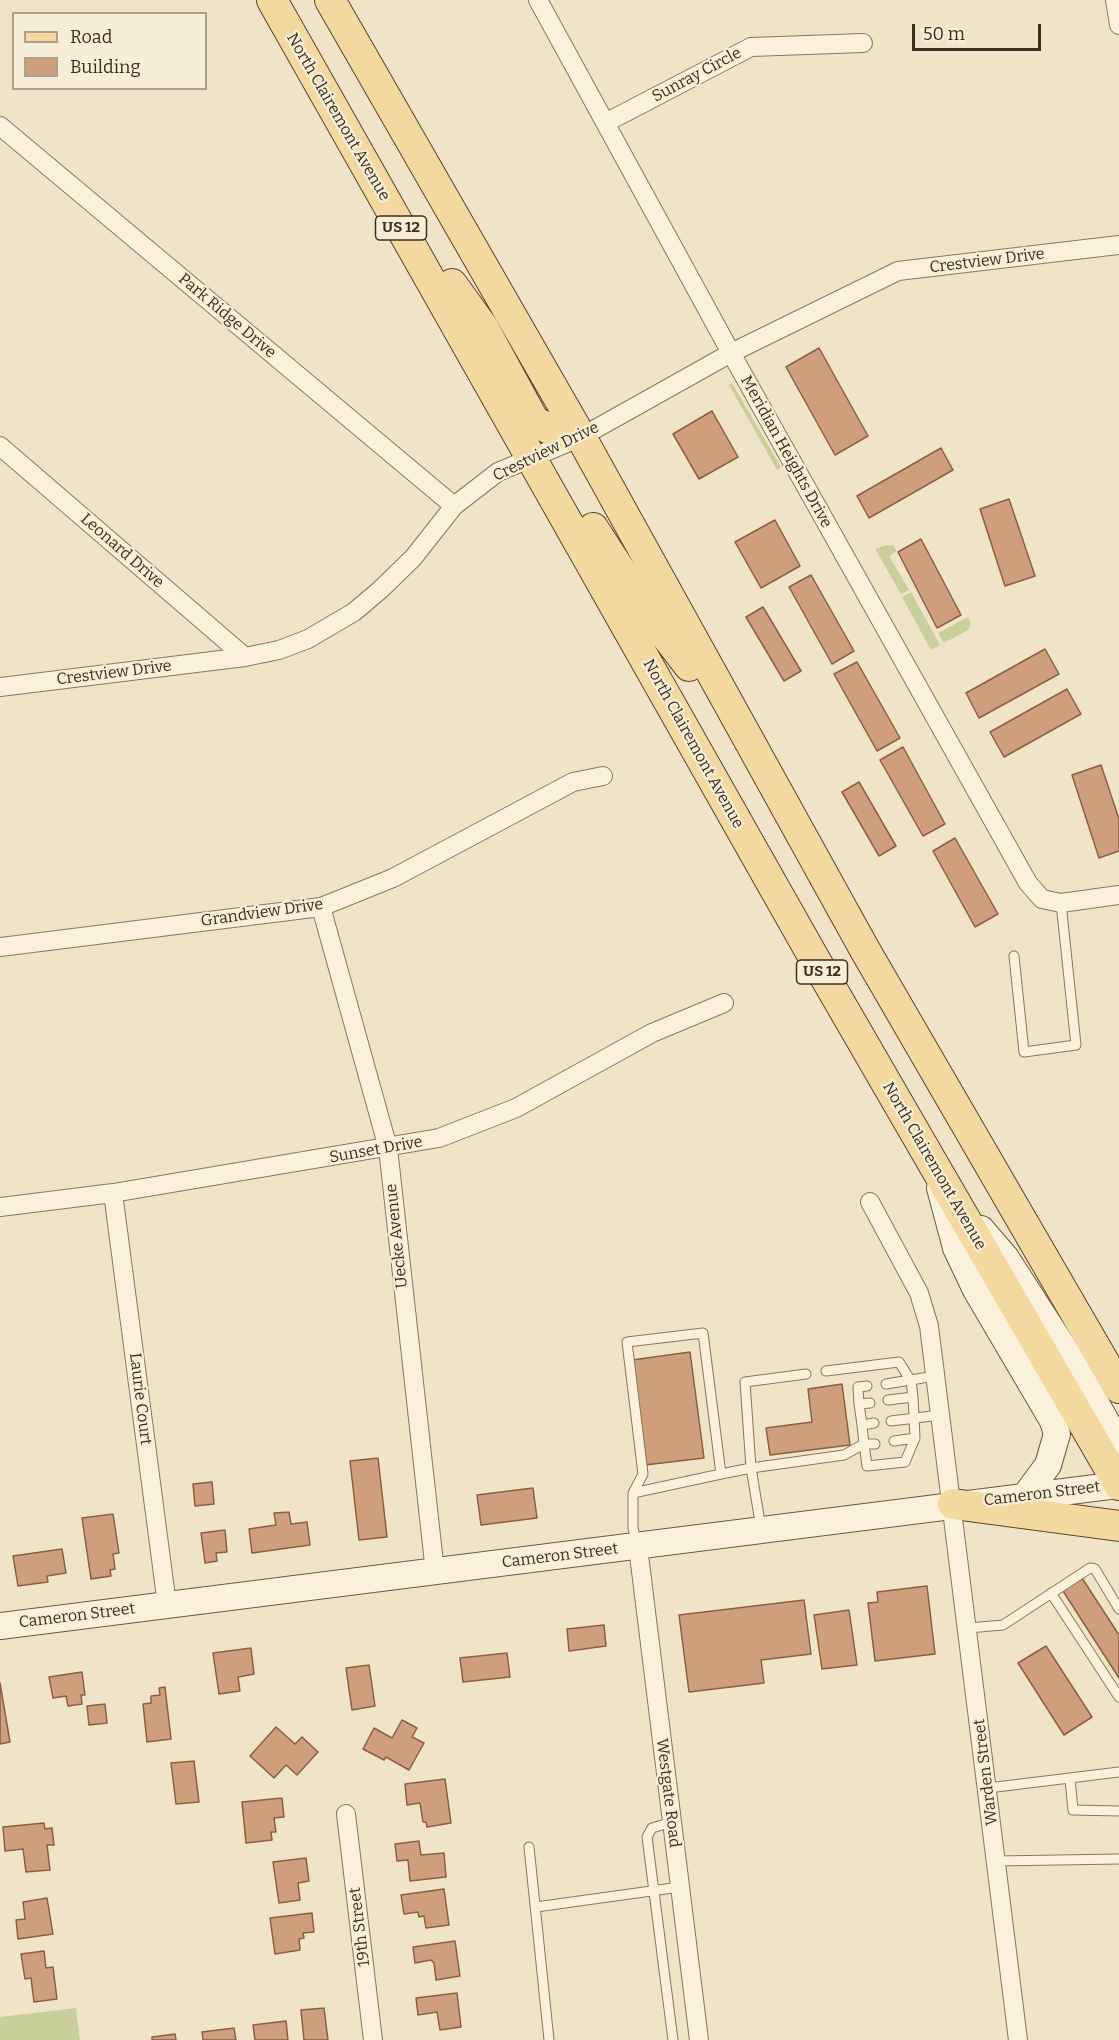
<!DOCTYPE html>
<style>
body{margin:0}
#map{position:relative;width:1119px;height:2040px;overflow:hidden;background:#f0e4c8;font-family:Bitter,serif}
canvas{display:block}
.legend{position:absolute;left:12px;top:12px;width:195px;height:78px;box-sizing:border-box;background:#f7eed8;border:2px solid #ada18e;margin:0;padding:8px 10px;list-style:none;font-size:18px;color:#3d2e20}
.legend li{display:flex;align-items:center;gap:12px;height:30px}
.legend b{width:30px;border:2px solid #ada18e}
.scale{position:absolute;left:912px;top:24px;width:129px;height:27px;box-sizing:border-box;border:3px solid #3d2e20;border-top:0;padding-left:8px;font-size:18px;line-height:21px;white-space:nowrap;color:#3d2e20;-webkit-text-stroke:4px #f7eed8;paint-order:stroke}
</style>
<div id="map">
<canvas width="1119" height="2040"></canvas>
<ul class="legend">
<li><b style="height:8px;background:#f3d9a0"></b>Road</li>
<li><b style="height:16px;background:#cf9f7d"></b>Building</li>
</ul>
<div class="scale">50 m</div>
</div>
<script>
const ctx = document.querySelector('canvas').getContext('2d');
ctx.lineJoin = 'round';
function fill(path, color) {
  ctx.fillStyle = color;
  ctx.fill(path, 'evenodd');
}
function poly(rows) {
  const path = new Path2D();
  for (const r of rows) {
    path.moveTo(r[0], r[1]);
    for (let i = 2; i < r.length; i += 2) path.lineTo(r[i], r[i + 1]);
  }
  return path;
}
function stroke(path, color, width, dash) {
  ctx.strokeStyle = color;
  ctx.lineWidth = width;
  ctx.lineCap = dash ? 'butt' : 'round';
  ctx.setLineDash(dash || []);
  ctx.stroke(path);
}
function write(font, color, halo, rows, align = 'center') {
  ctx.font = font + ' Bitter,serif';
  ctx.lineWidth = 4.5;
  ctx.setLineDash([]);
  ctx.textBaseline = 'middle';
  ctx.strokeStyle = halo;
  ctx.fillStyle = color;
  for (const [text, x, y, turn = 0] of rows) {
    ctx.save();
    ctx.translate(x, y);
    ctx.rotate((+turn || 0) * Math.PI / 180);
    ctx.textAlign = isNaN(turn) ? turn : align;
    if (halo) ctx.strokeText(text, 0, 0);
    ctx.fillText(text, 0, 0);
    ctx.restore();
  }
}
fill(poly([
 [732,383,781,467,777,470,729,385],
 [885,545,893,545,897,551,889,556,909,590,901,594,875,549],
 [911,592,940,645,931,650,902,597],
 [968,617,971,624,968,630,944,643,938,633],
 [76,2008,80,2040,0,2040,0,2017]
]), '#c9cf9b');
const building = poly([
 [819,348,868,436,835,455,786,367,819,348],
 [712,411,738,457,699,479,673,434,712,411],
 [941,448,953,470,869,518,857,496,941,448],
 [1009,499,1035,576,1005,586,980,509,1009,499],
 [775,520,800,566,761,588,735,542,775,520],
 [921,539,961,615,937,628,898,552,921,539],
 [811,575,854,651,832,664,789,587,811,575],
 [763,607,801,671,784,681,746,617,763,607],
 [1045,649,1059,674,979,718,966,693,1045,649],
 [857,662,900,738,877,751,834,674,857,662],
 [1067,689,1081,714,1004,757,990,732,1067,689],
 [903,747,945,824,923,836,880,760,903,747],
 [1101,765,1119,819,1119,851,1099,858,1072,775,1101,765],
 [859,782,896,846,879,856,842,792,859,782],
 [955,838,998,914,975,927,933,851,955,838],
 [690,1352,704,1458,645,1465,632,1360,690,1352],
 [842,1384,850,1445,770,1455,766,1428,812,1422,808,1389,842,1384],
 [378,1458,387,1537,359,1540,350,1461,378,1458],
 [212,1482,214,1504,195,1506,193,1484,212,1482],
 [533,1488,537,1518,481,1525,477,1495,533,1488],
 [289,1512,291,1524,307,1522,310,1545,252,1553,249,1529,276,1525,274,1513,289,1512],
 [113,1514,119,1553,113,1554,115,1569,110,1570,111,1576,91,1579,82,1518,113,1514],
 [225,1530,227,1552,216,1553,217,1561,205,1563,201,1533,225,1530],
 [62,1549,66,1573,47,1576,48,1582,18,1586,13,1556,62,1549],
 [1082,1578,1119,1635,1119,1678,1063,1591,1082,1578],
 [927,1586,935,1654,875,1661,868,1603,878,1602,877,1592,927,1586],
 [804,1600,811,1654,761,1660,764,1683,689,1692,679,1615,804,1600],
 [849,1610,857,1665,822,1669,814,1615,849,1610],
 [604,1625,606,1646,569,1651,567,1629,604,1625],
 [1046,1646,1092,1717,1064,1735,1018,1663,1046,1646],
 [251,1648,254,1674,238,1677,240,1691,219,1694,213,1653,251,1648],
 [507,1653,510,1677,463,1682,460,1658,507,1653],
 [369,1665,375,1706,352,1710,346,1668,369,1665],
 [82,1672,85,1695,81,1695,82,1704,68,1706,66,1696,53,1698,49,1677,82,1672],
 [0,1683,10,1742,0,1744,0,1683],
 [165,1687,171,1739,147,1742,143,1704,151,1703,151,1696,160,1695,159,1688,165,1687],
 [105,1704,107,1723,89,1725,87,1706,105,1704],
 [402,1720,417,1728,412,1737,424,1743,409,1770,386,1757,384,1760,363,1749,374,1728,392,1738,402,1720],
 [276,1727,295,1744,302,1737,318,1752,297,1775,286,1765,274,1778,250,1756,276,1727],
 [194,1761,199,1802,176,1804,171,1763,194,1761],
 [445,1779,451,1823,427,1827,426,1822,423,1822,420,1803,407,1805,405,1784,445,1779],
 [282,1798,284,1817,274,1818,276,1832,271,1832,272,1840,246,1843,242,1802,282,1798],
 [44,1823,45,1829,52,1828,54,1845,47,1845,50,1870,26,1872,23,1849,5,1851,3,1827,44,1823],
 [419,1841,421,1855,444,1853,446,1877,410,1881,408,1860,397,1861,395,1844,419,1841],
 [306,1858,309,1881,298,1883,300,1900,279,1903,273,1862,306,1858],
 [444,1889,449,1925,426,1928,424,1916,419,1917,418,1912,404,1914,401,1895,444,1889],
 [47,1898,53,1934,18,1939,16,1920,25,1919,23,1902,47,1898],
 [312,1913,314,1932,303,1933,304,1938,299,1939,300,1950,275,1954,270,1918,312,1913],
 [455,1941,460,1976,436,1980,434,1963,431,1960,415,1963,413,1947,455,1941],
 [44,1951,46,1968,53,1967,57,1999,34,2002,31,1978,25,1979,21,1954,44,1951],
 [457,1993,461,2027,440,2030,437,2012,418,2015,416,1998,457,1993],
 [324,2008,328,2040,304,2040,301,2010,324,2008],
 [286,2021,288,2040,255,2040,253,2025,286,2021],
 [234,2028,236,2040,203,2040,202,2032,234,2028],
 [175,2034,176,2040,152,2040,152,2037,175,2034]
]);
fill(building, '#cf9f7d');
stroke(building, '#8d5f41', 1.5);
const service = poly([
 [1014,956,1024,1052,1076,1045,1061,903],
 [826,1371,899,1362,911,1381,913,1397,888,1400],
 [886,1384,935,1376],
 [859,1404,858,1387,867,1386],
 [891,1421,940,1415],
 [874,1423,862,1425,864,1444,875,1444],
 [862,1425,859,1404,870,1403],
 [894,1441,915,1438,913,1397],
 [721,1474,751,1468,745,1382,806,1374],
 [633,1493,721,1474,703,1333,627,1342,643,1474,633,1493,633,1528,637,1544],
 [761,1528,751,1468,844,1455,864,1444,867,1466,905,1462,915,1438],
 [1051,1593,1119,1697],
 [968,1628,1003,1625,1090,1568,1095,1569,1119,1609],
 [1070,1779,1073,1810,1119,1811],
 [988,1788,1119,1772],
 [672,1822,652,1828,647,1837,673,2040],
 [529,1847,549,2040],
 [997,1861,1119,1859],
 [536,1907,680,1887]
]);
const minor = poly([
 [538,0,731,353,1028,883,1042,899,1061,903,1119,895],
 [1115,0,1119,25],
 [607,122,751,47,863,43],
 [0,126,454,506],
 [0,446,245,657],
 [0,687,245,657,279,650,308,639,354,612,380,590,413,558,454,506,498,472,581,437,731,353,898,271,1119,245],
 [321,907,388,1148,435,1572],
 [0,947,321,907,393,878,573,782,603,776],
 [113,1193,167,1605],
 [870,1202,919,1293,929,1326,1018,2040],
 [0,1207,113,1193,439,1138,516,1108,652,1033,724,1003],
 [638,1547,699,2040],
 [346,1814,373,2040]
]);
const secondary = poly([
 [940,1188,956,1248,976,1290,1053,1421,1057,1434,1048,1465,1025,1496],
 [981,1229,1006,1258,1069,1356,1119,1444],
 [0,1626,1119,1485]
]);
const primary = poly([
 [272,0,814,958,1119,1485],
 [330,0,581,437,865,950,1119,1388],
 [452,284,483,327,534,421,555,432,581,437],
 [593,528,644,607,689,666],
 [953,1504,1119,1526]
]);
stroke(service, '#8d765c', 11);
stroke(minor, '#8d765c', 20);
stroke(secondary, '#6f573f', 28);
stroke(primary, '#5b4430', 32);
stroke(service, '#faf1dc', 9);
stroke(minor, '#faf1dc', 18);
stroke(secondary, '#faf1dc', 26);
stroke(primary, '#f3d9a0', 30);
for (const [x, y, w] of [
 [401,228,51],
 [822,972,51]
]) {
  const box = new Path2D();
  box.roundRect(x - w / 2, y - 12, w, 24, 4.5);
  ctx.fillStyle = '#f7eed8';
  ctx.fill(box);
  stroke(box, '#3d2e20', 1.5);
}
write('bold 15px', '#3d2e20', null, [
 ["US 12",401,228],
 ["US 12",822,972]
]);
write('16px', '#3d2e20', '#f7eed8', [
 ["Sunray Circle",697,75,-28],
 ["North Clairemont Avenue",338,117,60],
 ["Crestview Drive",987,261,-7],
 ["Park Ridge Drive",227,316,40],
 ["Crestview Drive",546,452,-26],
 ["Meridian Heights Drive",786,452,61],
 ["Leonard Drive",122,551,41],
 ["Crestview Drive",114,673,-7],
 ["North Clairemont Avenue",693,744,61],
 ["Grandview Drive",262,913,-8],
 ["Sunset Drive",376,1150,-10],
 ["North Clairemont Avenue",934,1166,60],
 ["Uecke Avenue",397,1236,-96],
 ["Laurie Court",140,1399,83],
 ["Cameron Street",1042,1494,-7],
 ["Cameron Street",560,1556,-7],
 ["Cameron Street",77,1616,-7],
 ["Warden Street",986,1772,-97],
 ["Westgate Road",668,1793,83],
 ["19th Street",360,1927,-97]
]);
</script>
